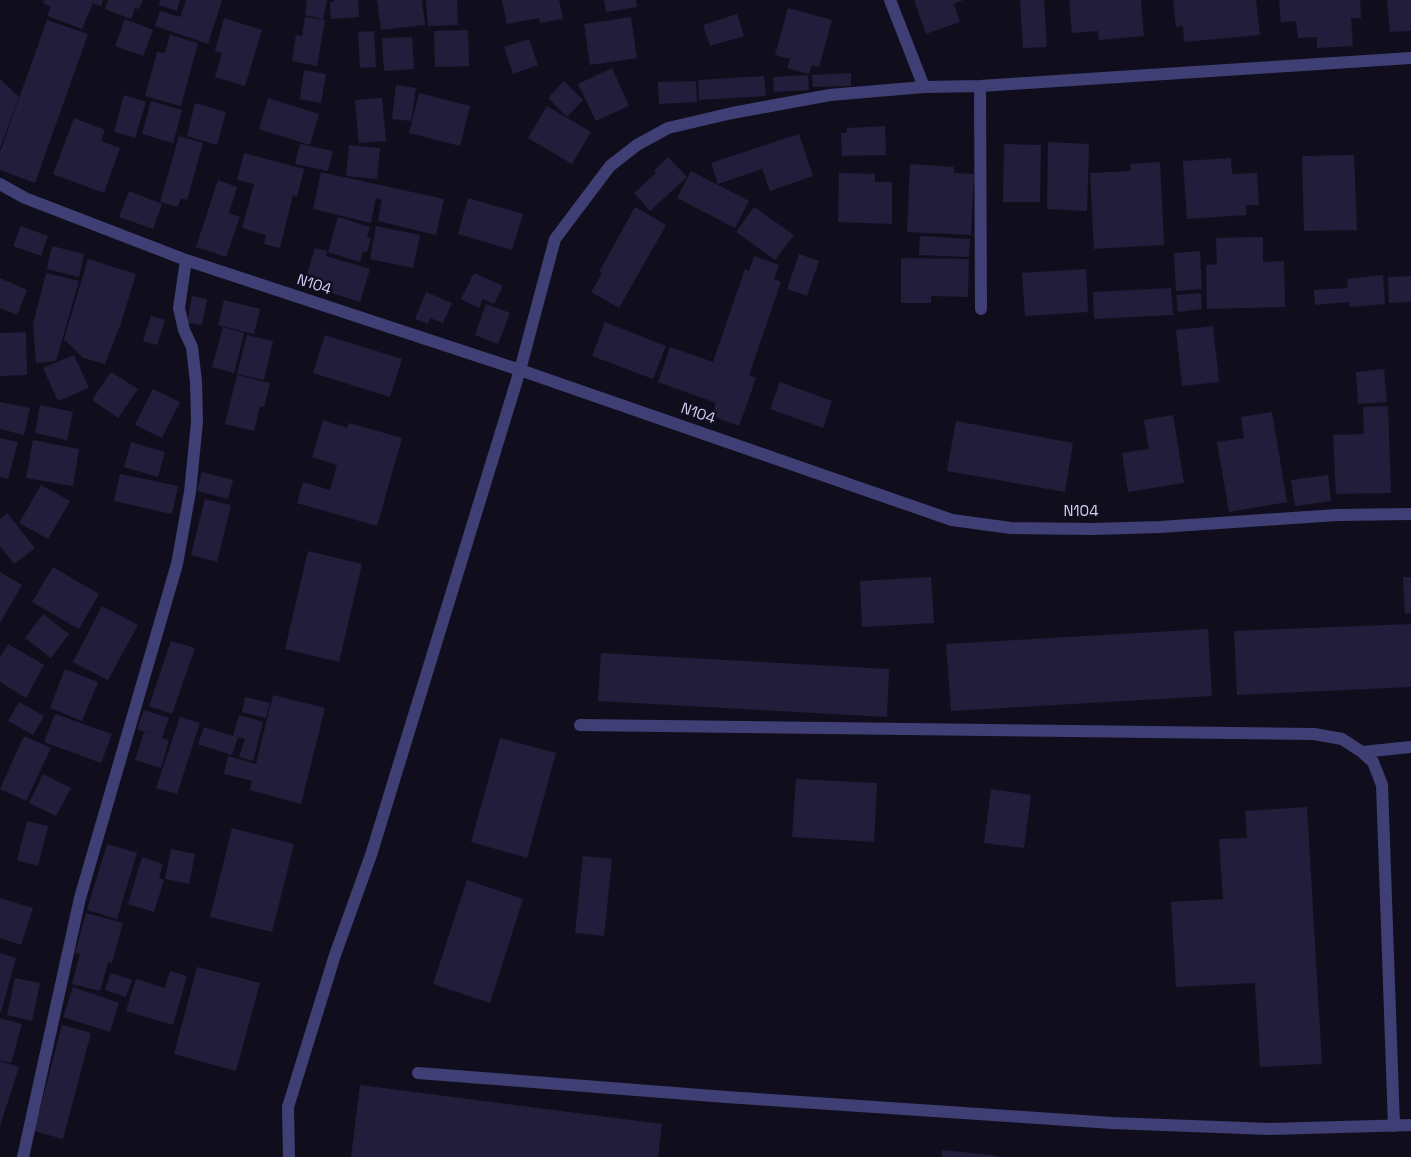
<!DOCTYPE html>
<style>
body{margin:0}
canvas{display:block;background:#100e1c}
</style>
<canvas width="1411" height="1157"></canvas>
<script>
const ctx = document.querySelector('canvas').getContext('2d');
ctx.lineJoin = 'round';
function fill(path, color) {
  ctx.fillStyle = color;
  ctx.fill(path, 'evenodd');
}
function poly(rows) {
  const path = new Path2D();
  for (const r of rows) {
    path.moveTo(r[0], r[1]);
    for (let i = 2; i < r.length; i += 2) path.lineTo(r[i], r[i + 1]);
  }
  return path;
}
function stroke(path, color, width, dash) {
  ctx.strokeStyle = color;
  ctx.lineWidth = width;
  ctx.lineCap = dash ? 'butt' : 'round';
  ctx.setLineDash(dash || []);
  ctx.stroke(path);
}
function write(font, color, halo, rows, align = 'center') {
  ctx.font = font + ' "Space Grotesk",sans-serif';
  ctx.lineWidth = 5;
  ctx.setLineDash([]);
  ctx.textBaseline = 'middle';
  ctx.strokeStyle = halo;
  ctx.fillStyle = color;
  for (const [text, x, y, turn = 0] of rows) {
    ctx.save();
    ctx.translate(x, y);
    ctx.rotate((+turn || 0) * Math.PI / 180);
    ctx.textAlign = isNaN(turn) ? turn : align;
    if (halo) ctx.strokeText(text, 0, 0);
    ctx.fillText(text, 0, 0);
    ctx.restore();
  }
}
fill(poly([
 [44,0,103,0,101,6,93,3,82,29,47,16,51,7,43,3],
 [108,0,143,0,139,9,135,8,131,19,105,9],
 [160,0,180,0,177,11,159,5],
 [186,0,222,0,208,44,155,26,160,11,180,17],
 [307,0,327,0,323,19,305,15],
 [334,0,358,0,359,17,331,19,330,2,334,2],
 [377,0,422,0,425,25,381,30],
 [426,0,457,0,458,25,428,26],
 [502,0,559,0,563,19,540,23,539,18,507,24],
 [604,0,636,0,637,7,606,12],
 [914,0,963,0,954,4,960,22,926,34],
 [1020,0,1044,0,1047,47,1023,48],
 [1069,0,1141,0,1144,36,1099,40,1098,31,1072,33],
 [1173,0,1256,0,1260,35,1184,42,1183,26,1176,27],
 [1279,0,1360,0,1361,18,1351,18,1353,46,1317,48,1317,37,1298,38,1296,21,1281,22],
 [1387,0,1411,0,1411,31,1390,32],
 [788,8,832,20,819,67,812,65,809,74,787,68,790,59,775,55],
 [737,14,744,36,710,46,703,25],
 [305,17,325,20,317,66,292,61,296,35,302,36],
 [631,17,637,58,590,65,584,24],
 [224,18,262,30,245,86,215,77,222,53,215,51],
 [125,19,153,30,143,56,115,46],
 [47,20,88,34,35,183,0,170,0,152],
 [468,30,469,66,435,67,434,31],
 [374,31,376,67,360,68,358,32],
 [170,35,198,43,181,106,145,96,157,52,165,53],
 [412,37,414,69,384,71,382,38],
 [529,39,538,65,513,74,504,47],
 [612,68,629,106,596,121,578,84],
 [304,70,326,74,321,103,300,99],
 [851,73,851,86,813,87,812,75],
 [808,75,809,90,774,92,773,77],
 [764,76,766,96,699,100,698,80],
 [0,79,19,97,0,148],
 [564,81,583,100,567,117,548,98],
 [696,81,697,102,659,104,658,82],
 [396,85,416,88,411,121,392,119],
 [419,93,470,106,460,146,409,133],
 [124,95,146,102,135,138,114,132],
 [268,98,319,114,310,145,259,129],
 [382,98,386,141,359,143,355,100],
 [151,101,182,110,173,143,142,134],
 [195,103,226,112,217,145,187,136],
 [547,106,591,132,572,164,528,138],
 [74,118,105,130,101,141,120,148,104,193,53,174],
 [885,126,886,155,842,156,841,133,847,133,847,128],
 [799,134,813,176,770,191,762,169,718,184,711,163],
 [179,136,203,143,187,200,181,198,178,207,160,202],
 [1048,142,1089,144,1087,211,1047,209],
 [300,144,333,151,328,171,295,164],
 [1004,144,1041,145,1040,202,1003,202],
 [349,145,380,148,377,179,346,176],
 [244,153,304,169,297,197,293,195,280,248,264,244,266,235,242,228,254,184,237,180],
 [1354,155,1357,230,1304,231,1302,156],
 [668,157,687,177,650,211,634,193,656,173,654,171],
 [1231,158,1232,174,1257,173,1259,205,1246,205,1246,215,1187,219,1183,161],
 [1160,162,1164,245,1094,249,1090,173,1131,171,1130,164],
 [910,164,954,167,954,173,974,174,971,235,907,232],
 [691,171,749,201,735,228,677,198],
 [321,172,444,199,436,235,378,221,383,193,382,200,376,198,371,223,313,209],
 [839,173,875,174,875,182,892,182,892,224,838,222],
 [218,180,237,187,229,213,240,217,226,257,196,247],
 [129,191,162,204,153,229,119,217],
 [468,198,523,214,512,250,458,234],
 [635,207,666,225,619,308,591,292,602,273,599,272],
 [754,207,794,235,775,260,736,232],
 [338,217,370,227,367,237,371,238,367,252,363,252,360,262,328,252],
 [21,226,48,236,41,256,13,246],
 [376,226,420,235,413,268,370,259],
 [920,236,970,239,969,257,919,255],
 [1263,237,1263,262,1284,261,1285,307,1207,309,1206,265,1217,264,1216,238],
 [52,246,84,254,79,277,47,269],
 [315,248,327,251,326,256,370,269,360,302,304,284],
 [1200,251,1202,289,1176,291,1174,253],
 [799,254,819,261,807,296,787,289],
 [754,256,779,265,774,279,781,282,749,375,756,378,739,426,712,416,716,403,658,382,670,347,713,362,745,269,749,271],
 [901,258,969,259,968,297,931,296,931,303,901,303],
 [88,259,136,274,121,323,105,364,83,358,64,339],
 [1086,269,1088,312,1025,316,1022,273],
 [46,273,79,281,56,361,36,363,33,324],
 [474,273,503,286,494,304,483,299,479,308,461,299],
 [1383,275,1385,304,1350,307,1349,302,1315,305,1314,290,1348,288,1347,279],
 [1411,276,1411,302,1389,303,1388,277],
 [0,278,27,290,17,315,0,308],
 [1171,288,1173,315,1094,319,1093,292],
 [426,292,452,303,443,323,430,318,428,324,415,319],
 [1201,293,1202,309,1178,312,1176,295],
 [192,296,207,299,202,325,187,323],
 [224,300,260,309,254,334,218,325],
 [486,304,510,313,498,344,475,335],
 [151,316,165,320,157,345,143,341],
 [605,322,666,346,653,379,592,356],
 [1213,326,1219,382,1182,386,1176,330],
 [223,327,244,333,234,373,212,367],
 [26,332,27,375,0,376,0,333],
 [247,335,273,341,264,380,237,374],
 [325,335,402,359,390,397,313,373],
 [74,355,89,388,58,401,43,368],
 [1384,369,1387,402,1358,404,1356,372],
 [111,372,138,389,118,418,92,400],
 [237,375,270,383,264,407,260,406,254,431,225,424],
 [780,382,832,401,823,428,770,409],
 [153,389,180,402,162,438,135,425],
 [0,402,30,408,24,435,0,429],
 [40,405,73,412,67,440,35,433],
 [1388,406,1391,493,1336,494,1333,435,1364,434,1363,407],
 [1272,412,1287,502,1229,512,1217,442,1244,438,1241,417],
 [1173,415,1184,483,1128,492,1122,453,1149,449,1144,420],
 [323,420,347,428,349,423,402,438,377,526,297,503,303,482,330,490,337,465,312,457],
 [956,421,1073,443,1065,492,947,471],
 [0,438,18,442,8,479,0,477],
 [33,440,79,449,73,486,26,478],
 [131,442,165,452,158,477,124,467],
 [202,472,233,480,228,499,197,491],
 [120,474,178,486,172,514,114,501],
 [1328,475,1331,501,1295,506,1291,480],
 [41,485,70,501,48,539,19,523],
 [205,499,231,505,217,562,191,555],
 [7,513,35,548,14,564,0,546,0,519],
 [308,551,362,564,339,662,285,649],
 [53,567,99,594,79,629,32,602],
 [0,572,22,585,0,623],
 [931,577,934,623,862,627,860,581],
 [1403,577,1411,577,1411,613,1405,614],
 [102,606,138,625,108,680,73,662],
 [43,614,69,634,51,658,25,638],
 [1411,624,1411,687,1237,695,1234,631],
 [1208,629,1212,696,951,711,946,644],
 [171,641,195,648,172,714,149,706],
 [8,644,44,665,26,698,0,682,0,658],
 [601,653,889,669,887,717,598,701],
 [65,669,98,682,82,721,50,708],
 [273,695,325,708,301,804,250,790,252,781,224,774,228,756,256,764],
 [245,697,270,703,266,718,242,712],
 [19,702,44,716,33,735,8,721],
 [144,710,169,718,162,738,169,740,161,768,135,760,144,732,154,735,137,729],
 [55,714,112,734,101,763,44,742],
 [239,715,263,722,253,761,239,757,245,739,238,737,232,755,198,744,204,727,233,736],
 [180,717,200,723,177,794,156,788],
 [24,736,51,748,26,801,0,789],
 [500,738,556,753,527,858,471,842],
 [43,774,71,788,56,816,29,803],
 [796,779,877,783,874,842,792,837],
 [991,789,1031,795,1024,848,984,843],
 [1307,807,1322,1064,1260,1067,1255,983,1176,987,1171,902,1223,899,1219,839,1247,838,1245,811],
 [27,821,48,826,38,866,17,860],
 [232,828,294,844,272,932,210,917],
 [107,844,137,853,117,919,87,910],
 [171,849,195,854,189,884,165,879],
 [583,856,612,859,604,936,575,933],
 [142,857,163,864,159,878,164,880,154,912,128,904],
 [467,880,523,899,490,1003,433,984],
 [0,898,33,908,21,945,0,938],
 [86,913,123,923,112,963,108,962,100,991,72,984,80,954,75,953],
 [0,953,16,958,1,1012,0,1012],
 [197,967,260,983,236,1071,174,1054],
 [170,971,187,976,173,1025,126,1011,136,979,165,988],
 [111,973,132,980,126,997,105,990],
 [15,978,40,983,32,1021,7,1015],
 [73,987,119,1003,110,1032,63,1017],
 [0,1018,22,1024,11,1063,0,1060],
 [62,1025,91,1033,63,1139,34,1131],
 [0,1061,19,1067,0,1126],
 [360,1085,662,1124,658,1157,351,1157],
 [942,1150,999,1156,999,1157,942,1157]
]), '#211d3a');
stroke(poly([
 [890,0,924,87],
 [980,86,981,309],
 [0,184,25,198,186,260,520,370,952,520,1011,528,1092,529,1160,527,1337,515,1411,514],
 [580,725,1314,734,1342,739,1362,752,1373,762,1382,785,1394,1126],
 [1362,752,1411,747],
 [418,1073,726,1097,1112,1123,1270,1129,1411,1125],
 [23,1157,80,898,177,564,190,492,197,422,196,382,192,347,184,330,179,308,186,260],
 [289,1157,288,1107,335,955,371,855,520,370,555,239,610,166,637,145,668,128,732,113,830,95,924,87,980,86,1411,58]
]), '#3f3f75', 12);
write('15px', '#d2cff9', '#100e1c', [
 ["N104",314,285,18],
 ["N104",698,414,19],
 ["N104",1081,512]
]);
</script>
